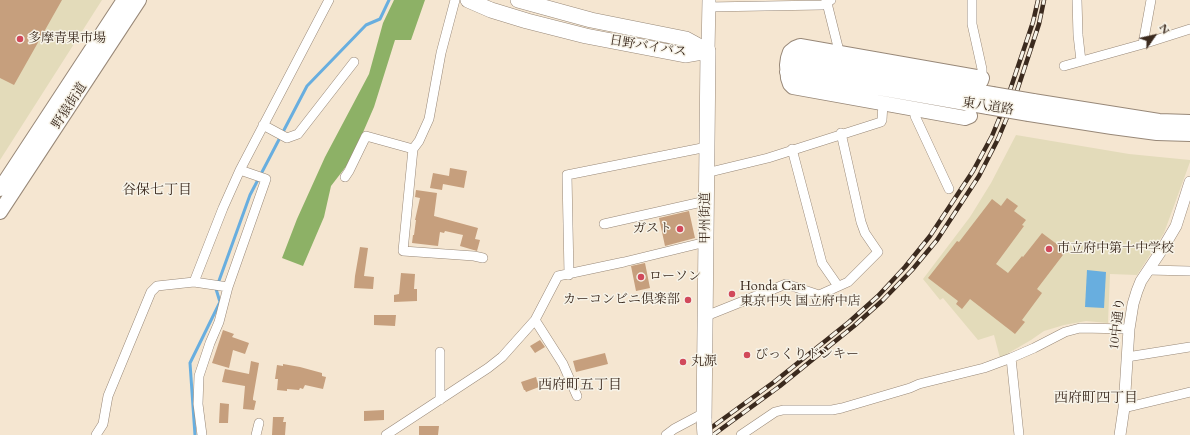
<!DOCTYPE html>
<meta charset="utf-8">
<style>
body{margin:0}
#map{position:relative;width:1190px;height:435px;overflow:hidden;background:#f5e6d1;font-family:Cardo,serif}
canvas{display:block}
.north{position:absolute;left:1134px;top:16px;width:40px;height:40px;-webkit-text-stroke:3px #f7f3e8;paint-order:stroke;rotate:56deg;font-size:11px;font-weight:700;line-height:16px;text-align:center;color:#3b2a1e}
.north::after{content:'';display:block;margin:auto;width:14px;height:18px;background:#3b2a1e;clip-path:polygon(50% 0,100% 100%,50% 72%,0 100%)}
</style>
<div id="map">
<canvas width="1190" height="435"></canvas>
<div class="north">N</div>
</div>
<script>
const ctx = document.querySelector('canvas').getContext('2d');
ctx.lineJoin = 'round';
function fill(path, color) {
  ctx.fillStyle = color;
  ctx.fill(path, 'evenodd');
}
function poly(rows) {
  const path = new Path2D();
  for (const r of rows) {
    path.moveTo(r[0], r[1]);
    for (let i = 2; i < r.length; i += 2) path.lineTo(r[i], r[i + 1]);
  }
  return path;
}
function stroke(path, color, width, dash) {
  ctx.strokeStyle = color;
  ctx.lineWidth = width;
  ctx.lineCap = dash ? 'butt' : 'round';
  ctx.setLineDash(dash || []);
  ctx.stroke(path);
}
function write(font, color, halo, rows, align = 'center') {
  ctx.font = font + ' Cardo,"Noto Serif JP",serif';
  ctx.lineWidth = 3;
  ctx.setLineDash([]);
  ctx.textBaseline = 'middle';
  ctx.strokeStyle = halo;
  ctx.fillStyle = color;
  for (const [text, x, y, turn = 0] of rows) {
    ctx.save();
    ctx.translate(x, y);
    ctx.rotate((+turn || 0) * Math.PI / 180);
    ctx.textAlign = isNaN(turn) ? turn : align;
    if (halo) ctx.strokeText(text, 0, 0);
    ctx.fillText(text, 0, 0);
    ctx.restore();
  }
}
fill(poly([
 [0,0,102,0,0,160],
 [1016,135,1129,154,1190,160,1190,162,1164,233,1137,275,1110,274,1108,323,1086,321,1064,325,1044,331,1031,340,1000,358,994,335,978,340,943,298,940,300,923,279,970,217,991,183]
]), '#e3dbba');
fill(poly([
 [394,0,425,0,411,40,395,40,374,107,351,160,331,186,324,217,303,266,282,258,297,219,325,157,369,74,383,23]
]), '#8db166');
fill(poly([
 [1087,270,1106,272,1104,308,1085,307]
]), '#68aedf');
stroke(poly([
 [195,435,190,363,220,302,216,289,250,195,307,86,366,25,380,19,389,0]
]), '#68aedf', 3);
fill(poly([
 [0,0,62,0,14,85,0,78],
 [450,168,467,171,464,188,443,184,442,190,430,188,433,173,449,176],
 [416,190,437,193,434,216,478,228,475,239,480,240,477,251,460,246,463,235,445,231,444,233,440,232,438,246,412,243,413,235,414,235,416,220,415,220,420,198,415,197],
 [1007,198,1018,206,1014,211,1026,220,1022,225,1024,226,996,264,1008,273,1022,256,1023,257,1042,233,1066,251,1037,289,1042,293,1022,320,1025,322,1015,334,970,299,962,309,956,304,958,301,928,278,957,241,959,242,992,199,1001,206],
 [689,211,695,238,665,246,659,218],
 [360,247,368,248,364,276,374,277,373,289,354,288,355,276],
 [645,263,650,288,636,291,631,266],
 [401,273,415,274,414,289,417,289,417,301,394,302,394,295,399,294],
 [374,315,396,315,395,326,374,325],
 [223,330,234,334,232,337,249,343,245,354,233,350,229,368,212,363],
 [540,340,545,347,535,353,530,346],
 [605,353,608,364,576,372,573,361],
 [251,361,259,363,253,398,253,400,256,401,254,410,243,409,245,386,222,382,225,369,249,374],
 [283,364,300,367,322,373,322,376,326,377,323,389,305,385,303,389,300,388,299,390,287,389,287,391,277,390,278,379,275,379,277,365,283,366],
 [536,377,539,387,526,392,525,390,524,390,521,382],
 [220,403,229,404,228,423,219,423],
 [384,410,384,420,364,421,364,411],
 [273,417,284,417,283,422,286,422,285,435,272,435],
 [419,426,439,426,438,435,419,435]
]), '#c69f7d');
const minor = poly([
 [455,0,441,53,429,119,419,141,413,149,403,251,474,256,483,258],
 [831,0,827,3,838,47,838,53],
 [972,0,972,24,982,69,982,78],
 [1077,0,1078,35,1081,61],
 [708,7,822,5,827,3],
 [1143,44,1151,0],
 [1064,66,1143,44,1190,29],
 [916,109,915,116,949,189],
 [263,125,287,138,298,134,354,62],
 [792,149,822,263,838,286],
 [706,173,768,158,881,122,882,120,883,103],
 [345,177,349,171,366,136,413,149],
 [604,224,706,201],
 [1148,270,1190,271],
 [569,275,567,175,707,147],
 [194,282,223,208,240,170],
 [706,316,786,284,819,295,848,282,878,252,865,233,861,222,841,133],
 [535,320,563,364,577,396],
 [440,352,440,400],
 [1127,357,1190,347],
 [1011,358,1019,435],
 [1124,408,1190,392],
 [96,435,103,424,108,396,151,292,157,286,194,282,228,287],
 [202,435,198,404,199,376,210,343,219,322,228,287,266,179,240,170,329,0],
 [256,435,259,423],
 [386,435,488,368,502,357,535,320,558,276,624,262,706,242],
 [666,435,674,429,704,413],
 [741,435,775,412,783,410,832,410,842,408,910,388,919,384,984,368,1011,358,1034,348,1065,332,1080,328,1129,329]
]);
const tertiary = poly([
 [1120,435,1124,408,1129,329,1133,304,1137,291,1141,281,1163,248,1176,226,1190,182]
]);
const secondary = poly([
 [708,51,709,0]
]);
const primary = poly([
 [788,58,992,94],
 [787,72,988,107],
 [1033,101,1159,121,1190,122],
 [1029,114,1112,127,1157,133,1190,134],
 [970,116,965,118,793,87,790,84,788,78,787,65,788,58,790,52,795,48,800,46,982,78,981,81],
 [0,189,124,0],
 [0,212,139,0]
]);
const trunk = poly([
 [468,0,491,10,527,21,586,36,685,55,708,51],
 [518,0,591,20,686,39,708,51],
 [704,421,708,51]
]);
stroke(minor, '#988878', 10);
stroke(tertiary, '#988878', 12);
stroke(secondary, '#988878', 14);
stroke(primary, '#988878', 16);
stroke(trunk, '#988878', 16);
stroke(minor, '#fff', 9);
stroke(tertiary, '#fff', 11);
stroke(secondary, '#fff', 13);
stroke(primary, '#fff', 14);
stroke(trunk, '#fff', 15);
const rail = poly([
 [701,435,774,382,849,322,878,296,905,267,930,236,973,171,992,136,1006,102,1033,22,1038,0],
 [713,435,780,386,854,326,883,300,912,270,937,240,979,176,998,139,1013,103,1039,24,1044,0]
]);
stroke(rail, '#3b2a1e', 4.5);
stroke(rail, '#f7f3e8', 3, [9]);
const primaryBridge = poly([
 [992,94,1033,101],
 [988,107,1029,114]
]);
const trunkBridge = poly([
 [704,421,705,435]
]);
stroke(primaryBridge, '#988878', 16, []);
stroke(trunkBridge, '#988878', 16, []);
stroke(primaryBridge, '#fff', 14);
stroke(trunkBridge, '#fff', 15);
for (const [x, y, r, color] of [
 [20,39,4,"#d1495b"],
 [680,229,4,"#d1495b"],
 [1049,249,4,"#d1495b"],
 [641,277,4,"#d1495b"],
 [732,294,4,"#d1495b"],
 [688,300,4,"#d1495b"],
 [747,355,4,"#d1495b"],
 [683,362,4,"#d1495b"]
]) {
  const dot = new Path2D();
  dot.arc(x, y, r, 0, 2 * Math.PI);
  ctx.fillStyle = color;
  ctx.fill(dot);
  stroke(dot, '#f7f3e8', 1.5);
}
write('13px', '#3b2a1e', '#f7f3e8', [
 ["多摩青果市場",28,39],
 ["ガスト",672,229,"right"],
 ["市立府中第十中学校",1057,249],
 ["ローソン",649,277],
 ["Honda Cars",740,287],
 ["東京中央 国立府中店",740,302],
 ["カーコンビニ倶楽部",680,300,"right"],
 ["びっくりドンキー",755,355],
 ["丸源",691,362]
], 'left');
write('13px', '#3b2a1e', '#f7f3e8', [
 ["日野バイパス",648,47,9],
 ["野猿街道",70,106,-57],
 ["東八道路",988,107,9],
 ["甲州街道",706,218,-90],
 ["10中通り",1118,324,-83]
]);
write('14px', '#3b2a1e', '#f7f3e8', [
 ["谷保七丁目",157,191],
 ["西府町五丁目",580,386],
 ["西府町四丁目",1096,399]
]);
</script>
